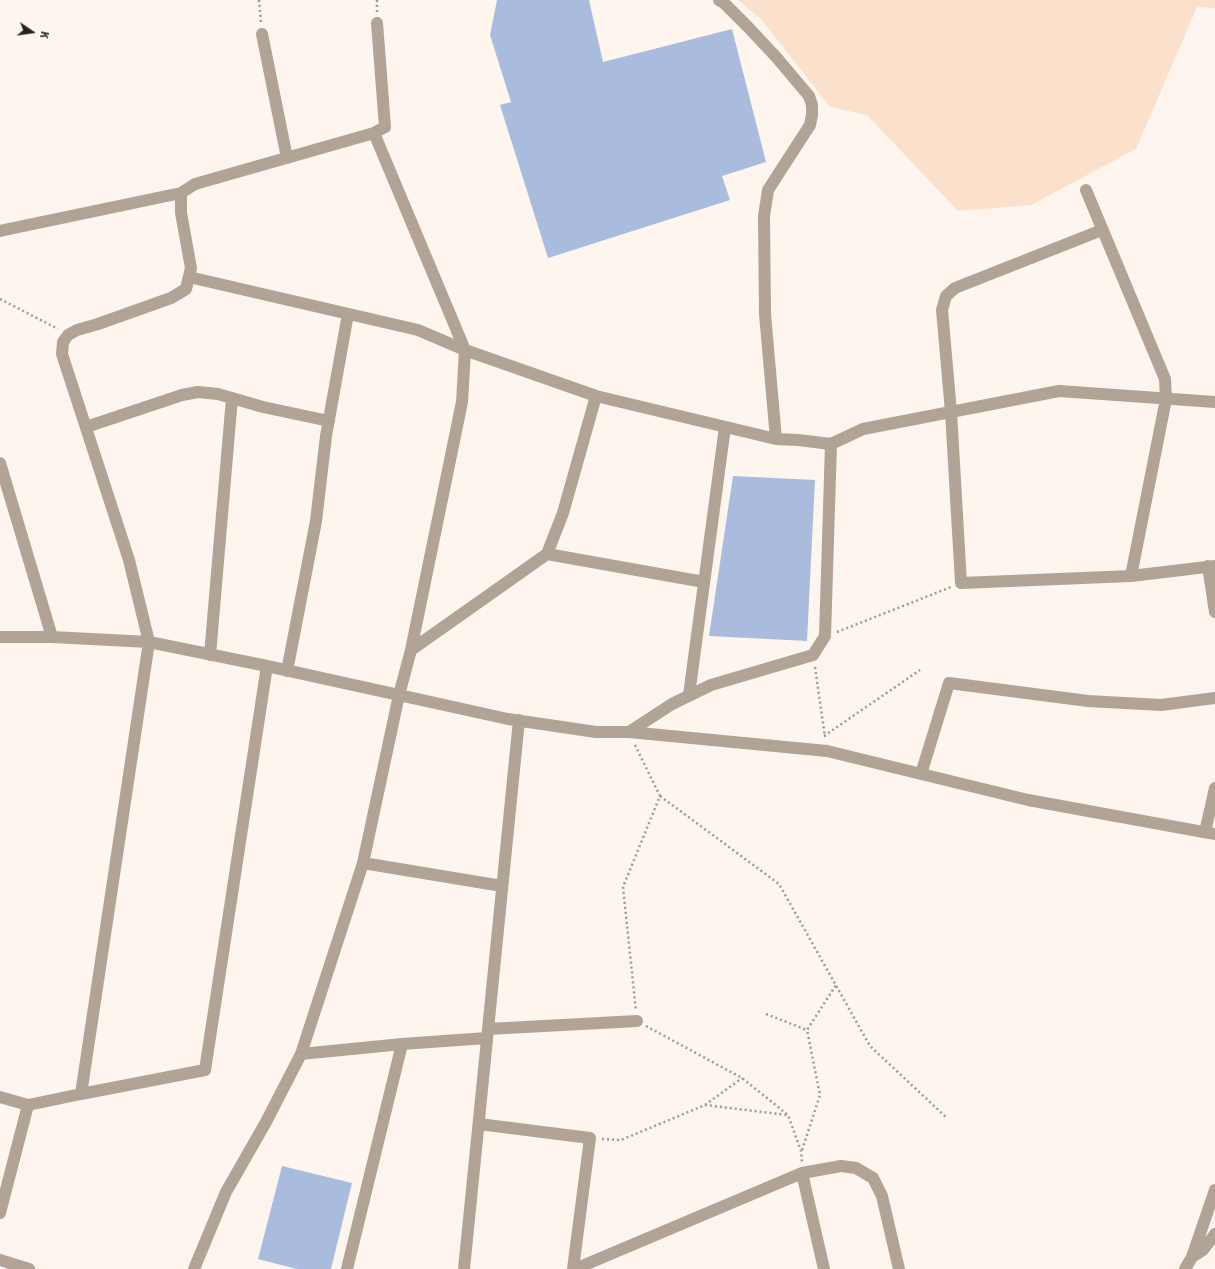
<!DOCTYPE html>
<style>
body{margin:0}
#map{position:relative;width:1215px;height:1269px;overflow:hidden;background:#fdf5ee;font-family:Signika,sans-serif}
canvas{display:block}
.north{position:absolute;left:12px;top:12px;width:40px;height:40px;-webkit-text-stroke:3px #fff;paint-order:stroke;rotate:103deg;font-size:11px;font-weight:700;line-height:16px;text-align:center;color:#28231f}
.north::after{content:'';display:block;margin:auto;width:14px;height:18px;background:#28231f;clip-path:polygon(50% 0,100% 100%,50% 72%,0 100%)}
</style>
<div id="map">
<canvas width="1215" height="1269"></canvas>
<div class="north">K</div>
</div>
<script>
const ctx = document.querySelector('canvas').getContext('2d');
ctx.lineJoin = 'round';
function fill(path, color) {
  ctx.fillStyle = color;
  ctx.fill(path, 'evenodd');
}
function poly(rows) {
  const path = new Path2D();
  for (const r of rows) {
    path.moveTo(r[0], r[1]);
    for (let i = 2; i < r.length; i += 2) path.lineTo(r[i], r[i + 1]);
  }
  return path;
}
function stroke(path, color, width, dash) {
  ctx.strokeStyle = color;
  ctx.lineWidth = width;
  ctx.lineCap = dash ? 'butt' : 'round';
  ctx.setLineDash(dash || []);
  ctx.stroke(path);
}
fill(poly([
 [738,0,1215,0,1215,8,1197,7,1136,149,1031,205,958,211,867,115,830,107,761,19]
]), '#fbe1cc');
fill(poly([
 [497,0,589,0,603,62,732,29,766,162,722,176,730,200,548,258,500,105,511,102,490,35],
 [733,476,815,480,807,641,709,636],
 [282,1166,352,1183,331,1269,297,1269,258,1259]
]), '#aabcde');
stroke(poly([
 [259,0,261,23],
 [377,0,377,12],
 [0,299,58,329],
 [837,632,951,587],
 [815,667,825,737],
 [824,736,920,670],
 [635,745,660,796,623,887,636,1011],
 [660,796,779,884,870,1046,947,1118],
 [766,1014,807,1030],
 [646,1026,742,1078,788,1115,801,1151,802,1162],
 [705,1105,742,1078],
 [602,1139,621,1140,705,1105,787,1115],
 [802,1150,820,1095,807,1030,836,985]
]), '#a19a94', 2.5, [2, 3]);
stroke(poly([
 [719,0,724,3,748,27,777,58,809,96,812,105,812,115,810,125,768,190,764,216,765,314,776,439,798,440,831,444,863,429,1059,391,1215,402],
 [262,34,287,158],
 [374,133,465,350,596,396,776,439],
 [1086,190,1165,379,1166,399,1131,576,961,583,951,412,942,310,946,296,955,288,1102,230],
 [0,231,181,193],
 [189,277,418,330,465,350,462,402,411,650,399,695,363,863,301,1054,266,1122,226,1192,194,1269],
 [86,427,182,395,198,392,218,394,263,407,329,421],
 [0,463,52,637],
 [547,554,704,582],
 [1208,566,1215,612],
 [1131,576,1215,566],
 [0,637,52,637,149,642,267,666,508,719,596,732,629,732,672,704,711,685,813,655,825,636,831,444],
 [411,650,547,554,563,513,596,396],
 [210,655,232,398],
 [267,666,205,1070,81,1094,149,642,129,560,62,354,63,342,68,335,77,330,98,324,171,298,186,289,191,268,181,213,181,193,195,184,374,133,385,127,377,23],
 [287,671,316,521,326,436,348,314],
 [689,695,725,427],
 [629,732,827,751,1028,800,1215,834],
 [921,774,949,683,1088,701,1161,705,1215,698],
 [1205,832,1215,788],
 [363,863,502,886],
 [488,1029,637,1021],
 [301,1054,402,1044,487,1038],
 [0,1097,28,1105,81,1094],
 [479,1124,590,1138,573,1269],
 [802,1173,824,1269],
 [0,1213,28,1105],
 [1192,1257,1203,1250,1215,1234],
 [0,1260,29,1269],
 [347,1269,402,1044],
 [464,1269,519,720],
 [575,1269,802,1173,841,1166,856,1168,873,1178,882,1196,899,1269],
 [1185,1269,1192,1257,1215,1190]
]), '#b2a397', 12);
</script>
